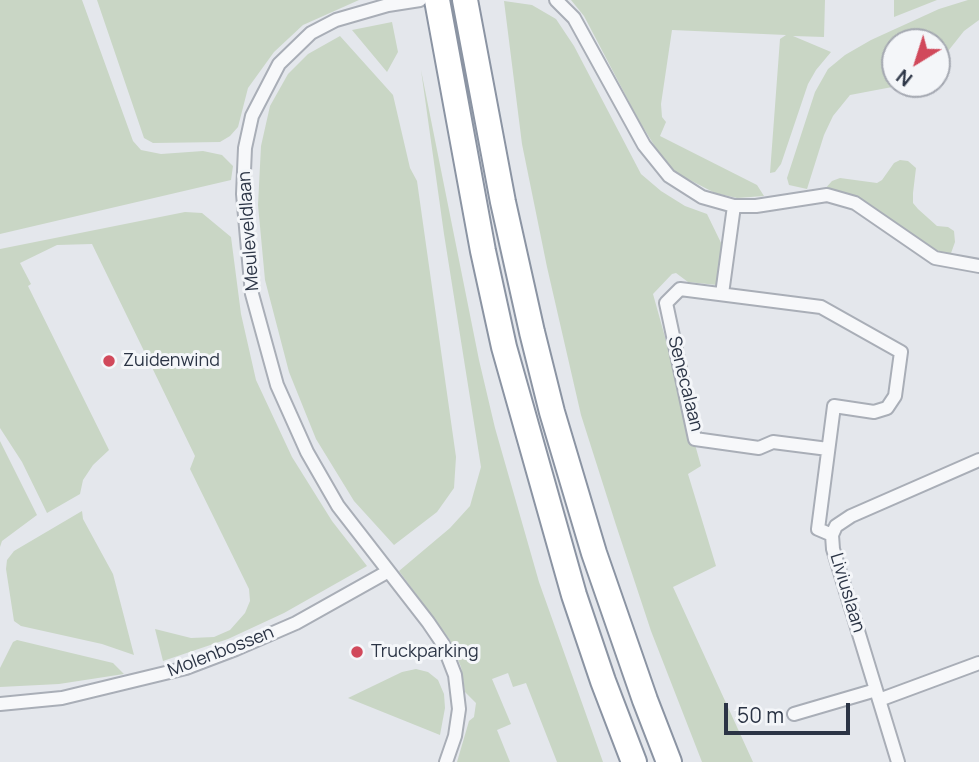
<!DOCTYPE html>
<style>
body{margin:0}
#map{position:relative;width:979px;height:762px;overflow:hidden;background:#e4e7ec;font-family:Manrope,sans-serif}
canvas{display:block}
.north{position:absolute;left:881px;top:28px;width:70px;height:70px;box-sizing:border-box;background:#f4f6f9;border:2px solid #a4a8b1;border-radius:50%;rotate:218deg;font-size:19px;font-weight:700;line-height:28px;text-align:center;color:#2b3445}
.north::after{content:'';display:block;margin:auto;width:24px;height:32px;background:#d1495b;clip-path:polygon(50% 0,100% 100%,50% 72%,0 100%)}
.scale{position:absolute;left:724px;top:703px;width:126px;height:32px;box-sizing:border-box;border:4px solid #2b3445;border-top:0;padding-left:9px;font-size:21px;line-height:24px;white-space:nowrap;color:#2b3445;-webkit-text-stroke:5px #f4f6f9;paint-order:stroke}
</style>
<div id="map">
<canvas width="979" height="762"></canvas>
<div class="north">N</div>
<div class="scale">50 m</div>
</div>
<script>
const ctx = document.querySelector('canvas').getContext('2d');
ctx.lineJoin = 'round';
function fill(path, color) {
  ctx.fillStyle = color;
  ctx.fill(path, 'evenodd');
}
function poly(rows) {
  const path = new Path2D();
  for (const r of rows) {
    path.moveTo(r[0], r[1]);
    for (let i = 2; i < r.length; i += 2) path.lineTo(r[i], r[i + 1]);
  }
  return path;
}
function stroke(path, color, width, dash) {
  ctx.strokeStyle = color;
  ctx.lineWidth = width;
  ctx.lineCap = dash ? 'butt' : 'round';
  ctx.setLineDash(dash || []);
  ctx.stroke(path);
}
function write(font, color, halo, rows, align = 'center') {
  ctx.font = font + ' Manrope,sans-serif';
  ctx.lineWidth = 6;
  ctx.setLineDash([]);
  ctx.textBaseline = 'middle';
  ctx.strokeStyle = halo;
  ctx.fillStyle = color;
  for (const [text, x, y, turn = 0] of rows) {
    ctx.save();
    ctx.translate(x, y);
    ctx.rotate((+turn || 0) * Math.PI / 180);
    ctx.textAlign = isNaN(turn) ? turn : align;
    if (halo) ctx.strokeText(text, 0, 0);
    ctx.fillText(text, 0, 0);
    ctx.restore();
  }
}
fill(poly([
 [0,0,82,0,133,141,141,150,161,154,203,151,222,155,233,166,231,180,0,234],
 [97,0,359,0,303,25,274,52,248,88,238,127,230,136,220,142,153,143,144,138],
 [571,0,825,0,824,37,793,36,831,52,816,70,808,84,781,164,775,172,770,173,780,39,786,35,672,30,661,104,662,117,666,122,660,136,757,185,764,196,737,198,715,193,678,174,662,158,638,119,584,16],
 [894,0,937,0,894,17],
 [968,0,979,0,979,20,964,31,937,65,937,42,895,42,895,84,908,84,850,95,833,116,824,135,807,189,789,185,787,178,815,92,828,69,845,55,871,40,939,9],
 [504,1,532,5,556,19,574,46,641,174,661,191,685,206,707,214,724,249,721,279,717,285,688,282,676,273,672,274,653,294,701,466,688,474,716,566,673,587,753,762,702,762,651,631,616,525,581,415,547,267,522,144],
 [392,22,398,52,387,72,352,30],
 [340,36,393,95,410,168,417,181,456,457,454,488,437,512,394,545,354,501,316,439,289,372,265,280,258,205,261,146,270,106,288,74,308,54],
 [421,70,479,360,495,428,539,582,603,762,557,762,526,683,513,687,508,673,492,679,511,724,497,730,510,762,457,762,469,721,474,717,476,703,465,692,461,667,450,640,399,571,450,528,470,506,481,467,444,234],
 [900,160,908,161,916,168,913,193,913,203,918,209,937,226,948,227,954,231,955,242,950,256,932,248,872,209,823,191,832,181,840,178,877,183,882,180,894,163],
 [185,212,202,213,231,237,241,314,256,380,292,457,332,521,367,566,284,613,228,639,163,661,155,629,191,638,214,637,230,630,245,613,250,601,249,589,190,469,195,456,92,244,57,245,20,263,31,284,28,286,109,450,93,465,83,480,80,494,47,513,22,462,0,428,0,249],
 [0,441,37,515,2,541,0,547],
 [82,511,83,519,113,574,134,655,102,644,21,626,14,621,6,569,7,560,14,551],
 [17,640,113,663,124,674,59,684,0,687,0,668,13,642],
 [416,669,428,672,438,680,444,694,445,708,440,735,348,698,402,672]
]), '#c9d6c5');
const street = poly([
 [420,0,388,5,336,20,311,33,279,64,252,116,245,148,243,194,252,294,277,385,307,452,338,506,428,622,443,644,455,675,459,709,455,736,446,762],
 [556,0,574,18,644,145,669,176,702,197,734,206,756,206,827,195,855,203,935,258,979,266],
 [722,294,734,206],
 [828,449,773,442,759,448,695,439,666,303,680,289,821,307,901,352,895,396,887,408,874,412,834,406,818,529,832,535],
 [879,700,979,663],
 [0,704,62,698,186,668,236,649,296,623,387,572],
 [794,714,876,690],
 [898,762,833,549,832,535,836,526,851,516,979,460]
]);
const highway = poly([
 [437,0,483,251,504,347,574,595,603,681,634,762],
 [465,0,503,202,532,332,552,412,594,553,645,700,669,762]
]);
stroke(street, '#a9aeb7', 16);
stroke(highway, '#8b94a3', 28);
stroke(street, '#f7f8fa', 12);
stroke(highway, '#fff', 24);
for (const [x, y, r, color] of [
 [109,361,7,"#d1495b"],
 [357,652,7,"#d1495b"]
]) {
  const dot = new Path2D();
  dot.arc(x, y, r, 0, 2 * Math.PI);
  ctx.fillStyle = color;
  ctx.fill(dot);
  stroke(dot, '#f4f6f9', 2.5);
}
write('18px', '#2b3445', '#f4f6f9', [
 ["Meuleveldlaan",249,231,-94],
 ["Senecalaan",685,384,76],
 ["Liviuslaan",847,593,73],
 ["Molenbossen",221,652,-21]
]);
write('18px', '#2b3445', '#f4f6f9', [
 ["Zuidenwind",123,361],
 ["Truckparking",371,652]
], 'left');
</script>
